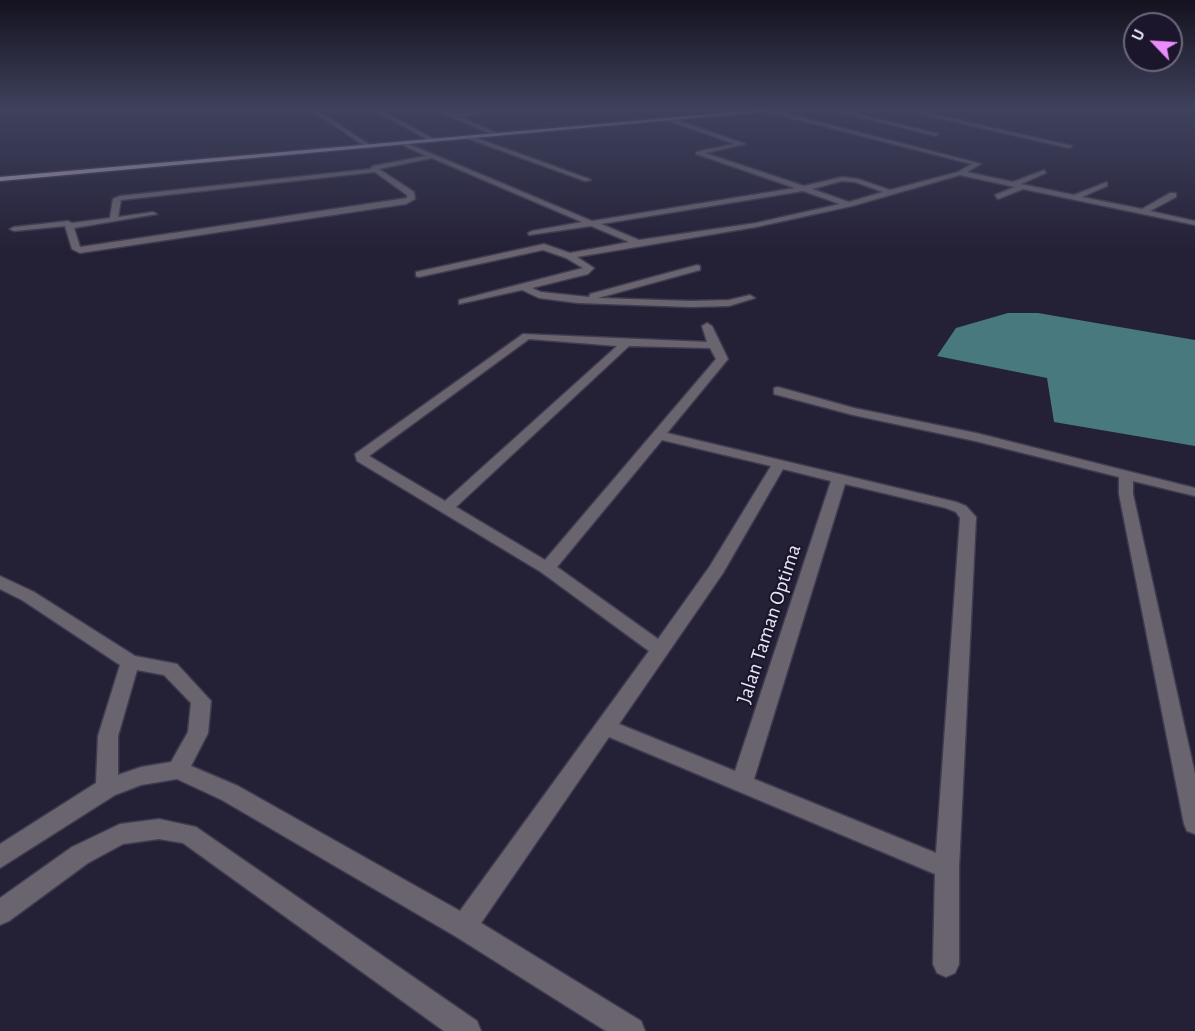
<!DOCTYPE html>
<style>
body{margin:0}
#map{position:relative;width:1195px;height:1031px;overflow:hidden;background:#242036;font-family:"Alegreya Sans",sans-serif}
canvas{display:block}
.north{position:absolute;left:1123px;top:12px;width:60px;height:60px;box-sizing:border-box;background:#1b162c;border:2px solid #6d697c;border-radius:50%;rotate:295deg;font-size:16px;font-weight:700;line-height:24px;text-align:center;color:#e8e6f5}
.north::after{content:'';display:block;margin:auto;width:21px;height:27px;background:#ec8cfb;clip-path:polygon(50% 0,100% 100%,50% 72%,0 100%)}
</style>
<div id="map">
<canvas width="1195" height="1031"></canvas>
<div class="north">U</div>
</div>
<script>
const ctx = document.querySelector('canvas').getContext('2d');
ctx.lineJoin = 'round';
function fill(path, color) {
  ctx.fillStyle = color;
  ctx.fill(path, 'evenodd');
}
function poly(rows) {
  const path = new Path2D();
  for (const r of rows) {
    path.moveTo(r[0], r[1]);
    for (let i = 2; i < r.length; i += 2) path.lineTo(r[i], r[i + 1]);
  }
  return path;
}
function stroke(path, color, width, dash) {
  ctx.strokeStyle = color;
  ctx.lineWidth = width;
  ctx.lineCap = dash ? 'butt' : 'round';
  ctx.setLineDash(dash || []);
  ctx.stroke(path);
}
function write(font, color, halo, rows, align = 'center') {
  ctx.font = font + ' "Alegreya Sans",sans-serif';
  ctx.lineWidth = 4.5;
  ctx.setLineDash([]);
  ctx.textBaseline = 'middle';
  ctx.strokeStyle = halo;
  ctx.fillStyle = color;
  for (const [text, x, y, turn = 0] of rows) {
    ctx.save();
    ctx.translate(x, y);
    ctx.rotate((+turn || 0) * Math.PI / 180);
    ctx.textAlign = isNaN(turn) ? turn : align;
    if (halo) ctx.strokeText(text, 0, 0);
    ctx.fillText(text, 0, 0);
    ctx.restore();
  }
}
fill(poly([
 [1008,313,1038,313,1195,340,1195,446,1054,422,1047,378,937,356,956,328]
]), '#48797f');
const minor = poly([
 [309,109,315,109,373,147,368,148,309,109],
 [372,109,379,109,437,141,432,142,372,109],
 [433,109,440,109,453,114,503,109,459,117,501,135,496,136,433,109],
 [769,109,981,164,967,172,1013,182,1044,170,1046,173,1021,184,1074,195,1107,182,1107,186,1082,197,1142,209,1170,193,1176,193,1176,197,1150,211,1195,221,1195,225,1023,189,998,199,995,195,1015,187,960,175,852,206,756,227,577,257,594,268,588,274,532,288,541,292,589,297,590,294,697,265,700,266,700,270,598,298,691,301,729,300,750,295,755,298,729,306,691,307,578,303,539,298,522,290,459,304,459,300,583,268,566,258,543,250,419,277,416,276,416,272,544,244,570,253,629,242,591,226,529,235,528,233,532,231,582,222,432,158,379,169,414,192,415,199,406,204,80,253,72,249,65,226,14,231,10,229,14,227,68,221,72,223,110,218,113,199,120,196,370,169,373,166,426,156,404,146,406,143,592,221,795,188,696,154,696,152,735,144,666,120,668,117,745,144,705,153,804,186,842,177,858,179,890,190,958,172,972,164,767,112,769,109],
 [375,172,407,195,407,198,80,247,74,228,157,214,153,212,118,217,121,200,375,172],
 [842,181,855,182,883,192,849,202,812,189,842,181],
 [803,191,840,204,756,223,639,240,601,224,803,191],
 [827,109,837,109,939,134,936,136,827,109],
 [899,109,910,109,1072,146,1069,148,899,109],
 [471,136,589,179,591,180,585,181,469,139,471,136],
 [707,323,712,326,728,359,667,433,956,502,966,506,976,517,959,868,959,964,955,973,946,977,937,973,933,964,935,874,609,737,481,923,641,1021,645,1031,606,1031,455,936,222,800,177,779,141,785,115,795,0,868,0,844,96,783,98,736,120,665,22,600,0,589,0,576,34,592,135,656,177,664,211,701,208,733,191,766,238,786,460,911,649,651,541,572,357,461,355,454,523,334,707,342,702,326,707,323],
 [529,339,617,346,445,501,369,456,529,339],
 [629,346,710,348,716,359,545,560,456,507,629,346],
 [662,440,771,466,710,566,658,639,557,567,662,440],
 [783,469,831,481,735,771,619,724,723,573,783,469],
 [845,484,946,508,956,512,960,518,936,853,754,779,845,484],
 [137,670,164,675,191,703,188,732,171,762,141,767,118,775,118,736,137,670],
 [778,387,854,408,976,433,1195,488,1195,496,1133,481,1133,494,1195,774,1195,834,1187,831,1184,824,1119,494,1119,477,975,441,853,415,774,394,774,388,778,387],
 [159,819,196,827,477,1021,481,1031,444,1031,183,843,159,839,123,844,88,863,9,921,0,925,0,898,72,847,120,824,159,819]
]);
const major = poly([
 [769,109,793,109,0,181,0,177,769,109]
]);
stroke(minor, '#3f3c51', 3);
stroke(major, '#3f3c51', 3);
fill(minor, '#6a646f');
fill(major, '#b1a4bb');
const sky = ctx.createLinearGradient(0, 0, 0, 254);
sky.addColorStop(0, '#14121e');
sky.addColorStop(0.43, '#3f425d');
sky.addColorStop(1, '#3f425d00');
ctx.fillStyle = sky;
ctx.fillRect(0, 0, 1195, 254);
write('21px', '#e8e6f5', '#1b162c', [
 ["Jalan Taman Optima",769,624,-72]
]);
</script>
